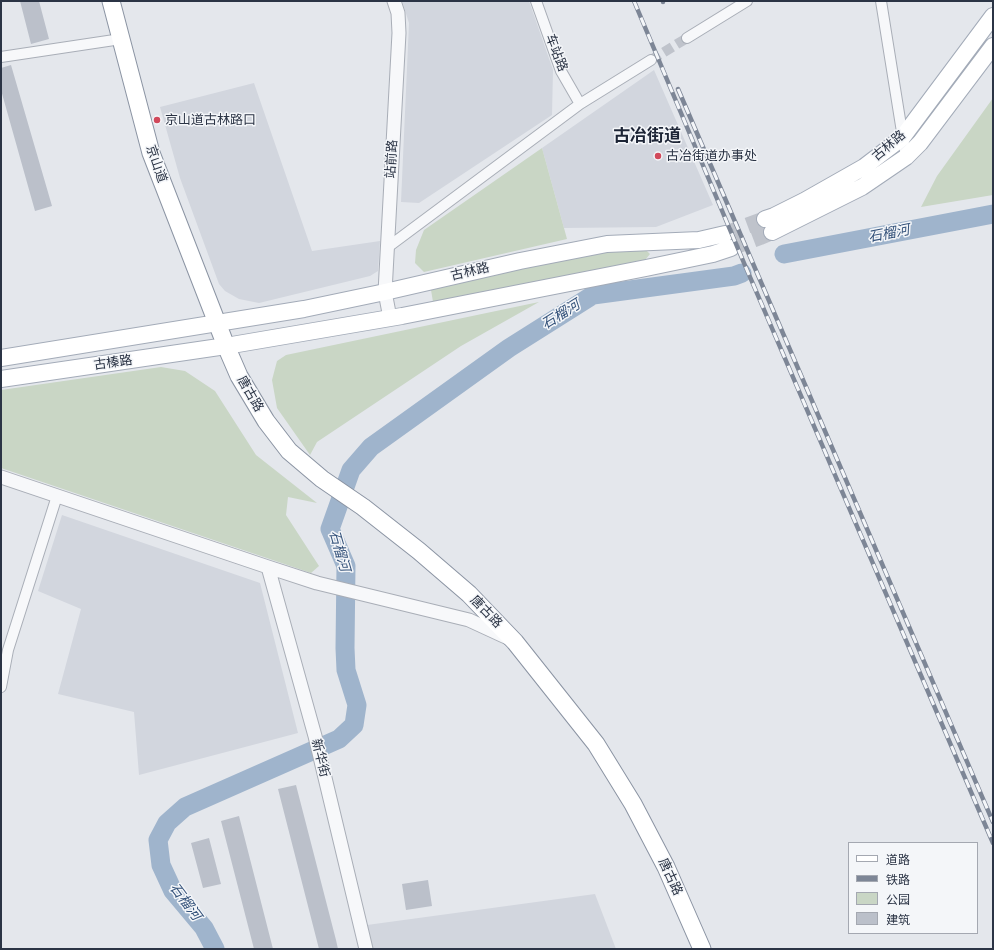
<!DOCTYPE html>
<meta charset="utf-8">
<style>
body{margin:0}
#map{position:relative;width:994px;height:950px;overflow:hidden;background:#e4e7ec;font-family:"Fira Sans Condensed","Noto Sans SC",sans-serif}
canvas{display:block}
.frame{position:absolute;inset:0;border:2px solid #2b3445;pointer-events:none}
.legend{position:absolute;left:848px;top:842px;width:130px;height:92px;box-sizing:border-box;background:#f4f6f9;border:1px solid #a4a8b1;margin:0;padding:5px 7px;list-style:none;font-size:12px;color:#2b3445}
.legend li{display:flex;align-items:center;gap:8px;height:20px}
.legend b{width:20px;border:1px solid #a4a8b1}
</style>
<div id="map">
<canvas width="994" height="950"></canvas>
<div class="frame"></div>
<ul class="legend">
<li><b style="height:5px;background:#fff"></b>道路</li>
<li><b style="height:5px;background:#7d8696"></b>铁路</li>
<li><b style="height:11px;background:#c9d6c5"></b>公园</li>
<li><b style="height:11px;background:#bbc0ca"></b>建筑</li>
</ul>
</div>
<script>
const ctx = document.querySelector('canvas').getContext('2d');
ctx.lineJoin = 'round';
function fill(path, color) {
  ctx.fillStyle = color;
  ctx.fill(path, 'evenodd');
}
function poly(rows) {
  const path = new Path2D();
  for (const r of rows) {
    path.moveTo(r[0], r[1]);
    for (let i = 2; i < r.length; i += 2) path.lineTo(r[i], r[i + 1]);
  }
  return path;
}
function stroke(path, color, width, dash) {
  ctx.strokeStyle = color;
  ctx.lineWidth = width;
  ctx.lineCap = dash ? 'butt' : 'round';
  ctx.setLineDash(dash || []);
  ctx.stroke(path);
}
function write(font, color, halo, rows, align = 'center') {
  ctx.font = font + ' "Fira Sans Condensed","Noto Sans SC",sans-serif';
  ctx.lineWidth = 3;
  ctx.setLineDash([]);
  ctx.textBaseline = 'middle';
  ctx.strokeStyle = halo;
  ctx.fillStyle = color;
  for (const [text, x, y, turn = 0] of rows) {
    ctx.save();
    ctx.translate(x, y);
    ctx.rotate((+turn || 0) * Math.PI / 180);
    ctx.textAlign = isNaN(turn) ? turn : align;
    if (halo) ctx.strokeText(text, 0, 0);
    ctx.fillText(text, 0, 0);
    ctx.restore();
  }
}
fill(poly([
 [402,1,529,1,553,70,552,115,419,203,401,202,409,23],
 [654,70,713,205,656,227,564,228,542,148],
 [254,83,312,251,380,241,378,271,370,276,259,303,239,299,225,291,219,284,180,178,160,107],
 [62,515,260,583,298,733,139,775,134,712,58,694,81,609,38,591],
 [595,894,616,949,373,949,367,925]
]), '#d2d6de');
fill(poly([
 [993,98,993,195,921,207,937,176],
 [542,148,567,239,424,272,415,263,416,250,424,230],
 [615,249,645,249,650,254,645,260,433,302,431,290,438,286],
 [539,302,461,346,317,442,310,455,277,408,272,380,277,361,286,355],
 [161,367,185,371,215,391,256,455,317,503,288,497,286,515,319,566,311,573,1,468,1,390]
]), '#c9d6c5');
stroke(poly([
 [784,254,993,214],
 [215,949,204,928,173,891,161,865,158,840,167,823,185,807,339,739,354,725,357,705,346,670,345,648,346,566,330,529,351,470,371,447,509,348,593,295,734,276,742,273]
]), '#9fb4cc', 19);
fill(poly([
 [20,1,39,1,49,39,31,44],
 [11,65,52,206,35,211,1,90,1,68],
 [296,785,336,940,338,949,319,949,278,789],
 [239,816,273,949,254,949,221,821],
 [209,838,221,884,203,888,191,843],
 [428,880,432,906,406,910,402,884]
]), '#bbc0ca');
stroke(poly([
 [651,60,687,38]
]), '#bfc3cb', 10, [10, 5]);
stroke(poly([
 [725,234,765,219],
 [731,248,760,237,772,232]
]), '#bfc3cb', 16, [16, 8]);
const minor = poly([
 [536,1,561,71,580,104],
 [881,1,906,157],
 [687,38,747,1],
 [1,57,121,39],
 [388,247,580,104,651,60],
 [1,687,8,650,57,496]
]);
const tertiary = poly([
 [390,318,385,292,399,33,398,13,394,1],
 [1,477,268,567,317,583,469,620,508,638],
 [268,567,315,736,366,949]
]);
const primary = poly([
 [765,219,774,216,804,201,864,167,902,138,993,16],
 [772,232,862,187,906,157,920,143,993,46],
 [1,358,304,309,385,292,520,261,607,244,699,240,725,234],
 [1,379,226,346,402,316,646,268,713,254,731,248]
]);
const trunk = poly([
 [111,1,151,153,226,346,239,376,266,421,289,451,322,479,363,507,419,551,469,594,515,642,596,744,633,804,666,867,702,949]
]);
stroke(minor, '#a9aeb7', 12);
stroke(tertiary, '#a9aeb7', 15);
stroke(primary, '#a3abb8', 18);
stroke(trunk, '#8b94a3', 19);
stroke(minor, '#f7f8fa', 10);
stroke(tertiary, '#f7f8fa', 13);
stroke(primary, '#fff', 16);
stroke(trunk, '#fff', 17);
const rail = poly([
 [634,1,744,263,993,843],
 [663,1,663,2],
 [678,89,993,822]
]);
stroke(rail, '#7d8696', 4.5);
stroke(rail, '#f4f6f9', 3, [9]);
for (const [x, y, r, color] of [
 [157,120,4,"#d1495b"],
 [658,156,4,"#d1495b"]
]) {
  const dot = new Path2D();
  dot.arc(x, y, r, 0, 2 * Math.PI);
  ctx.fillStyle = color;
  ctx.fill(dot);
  stroke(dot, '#f4f6f9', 1.5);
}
write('13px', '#2b3445', '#f4f6f9', [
 ["车站路",556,53,69],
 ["古林路",889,146,-40],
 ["站前路",392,159,-87],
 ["京山道",156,164,71],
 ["古林路",470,272,-13],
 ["古榛路",113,363,-8],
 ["唐古路",250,394,60],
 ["唐古路",486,612,46],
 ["新华街",320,758,76],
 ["唐古路",670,877,65]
]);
write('13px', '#2b3445', '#f4f6f9', [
 ["京山道古林路口",165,120],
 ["古冶街道办事处",666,156]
], 'left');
write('italic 14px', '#34527a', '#f4f6f9', [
 ["石榴河",889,234,-11],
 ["石榴河",561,315,-32],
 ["石榴河",339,551,74],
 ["石榴河",185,902,53]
]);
write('bold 17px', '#1d2536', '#f4f6f9', [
 ["古冶街道",647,136]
]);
</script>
